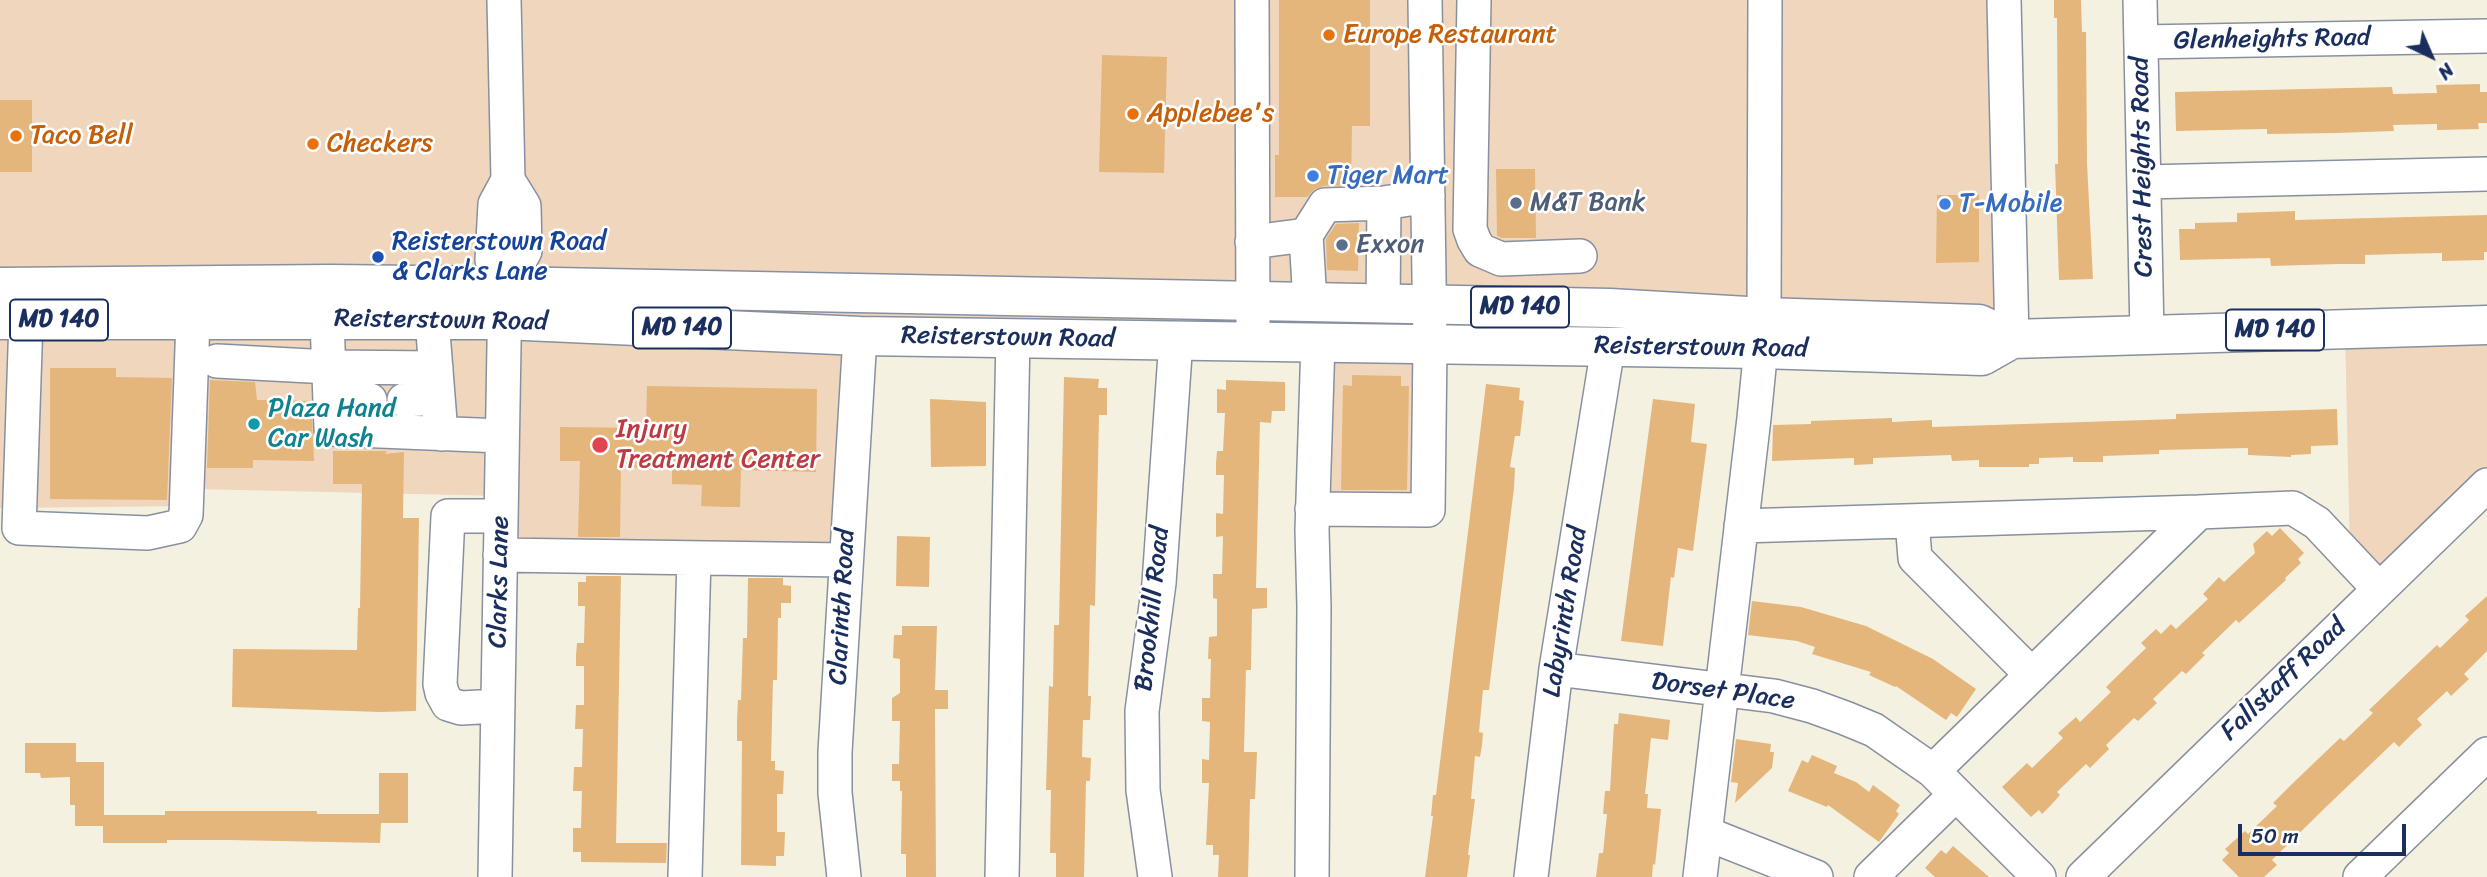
<!DOCTYPE html>
<style>
body{margin:0}
#map{position:relative;width:2487px;height:877px;overflow:hidden;background:#f4f1e1;font-family:Sriracha,sans-serif}
canvas{display:block}
.north{position:absolute;left:2396px;top:21px;width:70px;height:70px;-webkit-text-stroke:5px #fff;paint-order:stroke;rotate:136deg;font-size:19px;font-weight:700;line-height:28px;text-align:center;color:#1b2f5e}
.north::after{content:'';display:block;margin:auto;width:24px;height:32px;background:#1b2f5e;clip-path:polygon(50% 0,100% 100%,50% 72%,0 100%)}
.scale{position:absolute;left:2238px;top:824px;width:168px;height:32px;box-sizing:border-box;border:4px solid #1b2f5e;border-top:0;padding-left:9px;font-size:21px;line-height:24px;white-space:nowrap;color:#1b2f5e;-webkit-text-stroke:5px #fff;paint-order:stroke}
</style>
<div id="map">
<canvas width="2487" height="877"></canvas>
<div class="north">N</div>
<div class="scale">50 m</div>
</div>
<script>
const ctx = document.querySelector('canvas').getContext('2d');
ctx.lineJoin = 'round';
function fill(path, color) {
  ctx.fillStyle = color;
  ctx.fill(path, 'evenodd');
}
function poly(rows) {
  const path = new Path2D();
  for (const r of rows) {
    path.moveTo(r[0], r[1]);
    for (let i = 2; i < r.length; i += 2) path.lineTo(r[i], r[i + 1]);
  }
  return path;
}
function stroke(path, color, width, dash) {
  ctx.strokeStyle = color;
  ctx.lineWidth = width;
  ctx.lineCap = dash ? 'butt' : 'round';
  ctx.setLineDash(dash || []);
  ctx.stroke(path);
}
function write(font, color, halo, rows, align = 'center') {
  ctx.font = font + ' Sriracha,sans-serif';
  ctx.lineWidth = 5;
  ctx.setLineDash([]);
  ctx.textBaseline = 'middle';
  ctx.strokeStyle = halo;
  ctx.fillStyle = color;
  for (const [text, x, y, turn = 0] of rows) {
    ctx.save();
    ctx.translate(x, y);
    ctx.rotate((+turn || 0) * Math.PI / 180);
    ctx.textAlign = isNaN(turn) ? turn : align;
    if (halo) ctx.strokeText(text, 0, 0);
    ctx.fillText(text, 0, 0);
    ctx.restore();
  }
}
fill(poly([
 [0,0,2004,0,2012,334,1437,325,1436,506,1318,498,1315,321,852,319,847,561,501,553,502,496,196,489,195,506,0,508],
 [2487,323,2487,481,2378,586,2350,559,2345,328]
]), '#efd6bc');
fill(poly([
 [1279,0,1370,0,1370,126,1352,126,1351,185,1324,186,1315,189,1307,197,1275,197,1275,155,1279,155],
 [2054,0,2081,0,2082,32,2086,32,2087,163,2093,279,2059,280,2055,164,2058,164,2057,18,2054,18],
 [1102,55,1167,57,1164,173,1099,172],
 [2480,84,2480,92,2487,92,2487,123,2478,123,2479,129,2437,130,2437,124,2393,125,2394,131,2336,133,2267,134,2267,129,2264,129,2176,131,2175,92,2392,87,2393,94,2437,93,2436,85],
 [0,100,32,100,32,172,0,172],
 [1496,169,1535,169,1536,238,1502,238,1497,236],
 [1937,195,1979,195,1979,262,1936,263],
 [2295,211,2295,220,2487,215,2487,252,2484,252,2484,260,2442,261,2442,253,2397,254,2365,255,2365,264,2338,264,2271,266,2270,258,2180,260,2179,229,2195,229,2195,223,2237,222,2237,213],
 [1359,223,1358,271,1327,270,1326,239,1336,224],
 [50,368,116,368,116,377,172,378,167,500,50,499],
 [1352,375,1401,376,1401,386,1409,386,1407,490,1341,490,1343,385,1352,386],
 [1064,377,1099,379,1098,388,1107,388,1107,415,1099,415,1095,606,1090,605,1088,696,1091,696,1090,720,1083,720,1082,757,1091,758,1090,781,1086,781,1084,877,1056,877,1056,853,1050,853,1051,790,1046,790,1049,686,1053,687,1054,625,1059,625],
 [210,380,255,382,257,400,311,401,314,461,253,460,253,468,207,468],
 [1226,380,1285,382,1285,411,1272,411,1271,423,1260,422,1256,588,1267,588,1267,608,1252,609,1251,670,1246,670,1244,752,1257,752,1255,799,1250,799,1248,877,1218,877,1219,855,1213,855,1213,845,1206,845,1209,783,1202,783,1202,759,1209,760,1210,722,1202,721,1202,698,1210,698,1211,659,1208,659,1209,637,1217,636,1217,599,1213,598,1213,574,1222,574,1223,536,1216,537,1216,513,1223,514,1224,475,1216,475,1216,463,1217,451,1223,451,1225,413,1217,413,1217,389,1226,390],
 [1486,384,1520,388,1519,400,1524,401,1520,436,1515,436,1510,467,1515,468,1514,488,1489,690,1483,690,1479,732,1483,733,1482,745,1480,757,1475,756,1471,799,1475,799,1468,855,1470,855,1467,877,1425,877,1433,816,1431,816,1433,795,1436,795],
 [647,386,817,389,816,472,741,470,740,507,726,507,701,506,702,485,672,484,672,469,621,467,620,537,578,537,580,461,560,461,560,427,646,428],
 [930,399,986,402,986,466,931,467],
 [1653,399,1695,404,1691,442,1707,444,1693,551,1678,548,1674,578,1671,577,1663,646,1621,641],
 [2337,409,2338,445,2311,446,2311,454,2291,455,2291,457,2248,455,2248,448,2159,450,2159,454,2103,456,2103,462,2073,462,2073,457,2039,458,2039,464,2029,464,2029,467,1979,467,1979,460,1952,461,1951,455,1873,458,1873,464,1854,465,1854,458,1772,461,1773,425,1811,424,1811,421,1892,418,1892,422,1932,420,1932,427,2176,419,2176,414],
 [333,451,387,451,385,454,404,452,403,518,419,518,416,711,380,712,232,707,233,649,357,650,358,608,360,608,362,484,333,484],
 [2280,528,2304,553,2298,559,2301,563,2285,578,2286,580,2239,623,2236,620,2202,653,2205,655,2186,674,2182,671,2153,699,2157,703,2138,721,2134,718,2106,745,2109,749,2090,768,2086,764,2057,792,2060,795,2051,805,2042,814,2039,810,2031,817,2002,787,2027,763,2032,768,2063,738,2058,733,2076,717,2080,722,2111,692,2106,687,2146,648,2141,643,2156,629,2161,634,2171,624,2176,629,2208,599,2203,594,2219,577,2224,582,2255,553,2253,544,2267,531,2272,536],
 [897,536,930,537,929,587,896,586],
 [586,576,621,576,616,843,667,843,666,863,581,862,581,852,573,852,573,828,581,828,582,791,573,791,574,767,582,767,583,729,575,729,576,705,584,705,584,666,576,666,576,655,577,643,584,643,585,606,578,606,578,582,586,582],
 [748,578,783,578,783,585,791,586,791,603,781,603,781,618,778,618,777,680,773,680,771,761,775,761,775,770,784,771,783,794,777,794,777,832,785,832,784,856,776,856,776,866,741,865,742,741,737,741,737,720,738,700,741,700,743,638,747,638],
 [2487,596,2487,651,2464,674,2469,679,2451,696,2447,691,2417,719,2422,725,2415,731,2399,747,2394,742,2327,806,2272,860,2277,865,2264,877,2239,877,2222,860,2229,853,2225,849,2245,831,2248,834,2277,806,2273,803,2292,784,2340,738,2344,741,2373,713,2369,710,2437,645,2440,648,2469,620,2465,616],
 [1752,601,1801,607,1866,626,1933,659,1976,689,1957,717,1951,713,1946,720,1896,686,1895,687,1869,675,1871,672,1812,654,1815,647,1797,641,1748,635],
 [902,626,937,626,935,690,948,690,948,709,935,709,936,877,906,877,906,854,901,854,902,791,900,791,900,781,892,781,892,764,899,764,900,721,892,721,892,698,900,693,900,659,893,658,894,635,902,635],
 [1619,713,1670,720,1668,740,1651,738,1645,794,1648,794,1647,808,1661,809,1655,865,1653,864,1652,877,1596,877,1599,853,1603,853,1607,814,1603,814,1605,791,1610,791,1614,724,1618,724],
 [1736,739,1771,744,1770,752,1774,752,1772,768,1735,803,1738,783,1731,782],
 [25,743,76,743,76,762,104,762,104,815,165,815,165,811,317,811,317,814,379,814,379,773,408,773,408,823,381,823,380,843,229,840,167,840,167,843,103,843,103,826,75,826,75,805,70,805,70,777,41,778,40,773,25,773],
 [1812,755,1837,766,1834,773,1856,782,1869,792,1873,785,1900,805,1896,811,1899,814,1879,842,1828,805,1827,807,1788,791,1802,760,1808,763],
 [1953,846,1989,877,1935,877,1925,868,1941,850,1946,854]
]), '#e4b67c');
const minor = poly([
 [1252,0,1253,327],
 [1474,0,1470,229,1474,240,1480,250,1501,259,1580,256],
 [2004,0,2012,339],
 [2140,0,2147,334],
 [2141,42,2487,36],
 [2144,182,2487,174],
 [1306,235,1310,303],
 [1252,242,1306,235,1325,205,1384,203,1428,196],
 [505,286,492,260,495,204,508,180],
 [1383,304,1384,203],
 [26,319,19,528,148,533,180,526,186,515,193,320],
 [327,320,331,429,502,436],
 [432,320,441,434],
 [217,361,329,367,436,368],
 [330,396,370,400],
 [404,400,438,398],
 [1312,509,1428,510,1430,346,1425,0],
 [1912,521,1915,558,2032,675],
 [1741,526,2199,512],
 [500,555,845,560],
 [1556,669,1774,696,1812,706,1845,718,1874,730,1933,771,2039,877],
 [498,706,461,708,448,704,442,693,440,684,448,516,501,516],
 [1933,771,2199,512,2293,508,2317,523,2379,589],
 [1705,833,1816,877],
 [495,877,505,286,525,251,524,206,508,180,504,0],
 [685,877,694,558],
 [844,877,835,793,835,752,860,336],
 [1002,877,1013,337],
 [1155,877,1143,790,1142,711,1159,583,1176,340],
 [1312,877,1314,607,1312,530,1318,342],
 [1531,877,1556,669,1608,347],
 [1700,877,1754,418,1764,317,1765,0],
 [1871,877,1956,794],
 [2083,877,2487,485],
 [2360,877,2487,754]
]);
const major = poly([
 [0,287,331,284,505,286,1610,308,1764,317,1979,324,2012,339,2487,325],
 [0,320,503,320,860,336,1760,349,1982,356,2012,339]
]);
stroke(minor, '#8890a0', 36);
stroke(major, '#8890a0', 41);
stroke(minor, '#fff', 33);
stroke(major, '#fff', 38);
for (const [x, y, r, color] of [
 [1329,35,7,"#e8710a"],
 [1133,114,7,"#e8710a"],
 [16,136,7,"#e8710a"],
 [313,144,7,"#e8710a"],
 [1313,176,7,"#3f7fe0"],
 [1516,203,7,"#5c6f8a"],
 [1945,204,7,"#3f7fe0"],
 [1342,245,7,"#5c6f8a"],
 [378,257,7,"#1a4fb4"],
 [254,424,7,"#0f9aa8"],
 [600,445,9,"#e0444e"]
]) {
  const dot = new Path2D();
  dot.arc(x, y, r, 0, 2 * Math.PI);
  ctx.fillStyle = color;
  ctx.fill(dot);
  stroke(dot, '#fff', 2.5);
}
for (const [x, y, w] of [
 [1520,307,98],
 [59,320,98],
 [682,328,98],
 [2275,330,98]
]) {
  const box = new Path2D();
  box.roundRect(x - w / 2, y - 20.5, w, 41, 5);
  ctx.fillStyle = '#fff';
  ctx.fill(box);
  stroke(box, '#1b2f5e', 2);
}
write('bold 24px', '#1b2f5e', null, [
 ["MD 140",1520,307],
 ["MD 140",59,320],
 ["MD 140",682,328],
 ["MD 140",2275,330]
]);
write('26px', '#c56008', '#fff', [
 ["Europe Restaurant",1343,35],
 ["Applebee's",1147,114],
 ["Taco Bell",30,136],
 ["Checkers",327,144]
], 'left');
write('26px', '#1b2f5e', '#fff', [
 ["Glenheights Road",2272,40,-1],
 ["Crest Heights Road",2143,167,-91],
 ["Reisterstown Road",441,321,1],
 ["Reisterstown Road",1008,338,1],
 ["Reisterstown Road",1701,348,1],
 ["Clarks Lane",500,582,-89],
 ["Clarinth Road",843,607,-87],
 ["Brookhill Road",1153,609,-84],
 ["Labyrinth Road",1566,612,-81],
 ["Fallstaff Road",2284,680,-44],
 ["Dorset Place",1723,692,8]
]);
write('26px', '#366cbe', '#fff', [
 ["Tiger Mart",1327,176],
 ["T-Mobile",1959,204]
], 'left');
write('26px', '#4e5e75', '#fff', [
 ["M&T Bank",1530,203],
 ["Exxon",1356,245]
], 'left');
write('26px', '#164399', '#fff', [
 ["Reisterstown Road",392,242],
 ["& Clarks Lane",392,272]
], 'left');
write('26px', '#0d838f', '#fff', [
 ["Plaza Hand",268,409],
 ["Car Wash",268,439]
], 'left');
write('26px', '#be3a42', '#fff', [
 ["Injury",616,430],
 ["Treatment Center",616,460]
], 'left');
</script>
